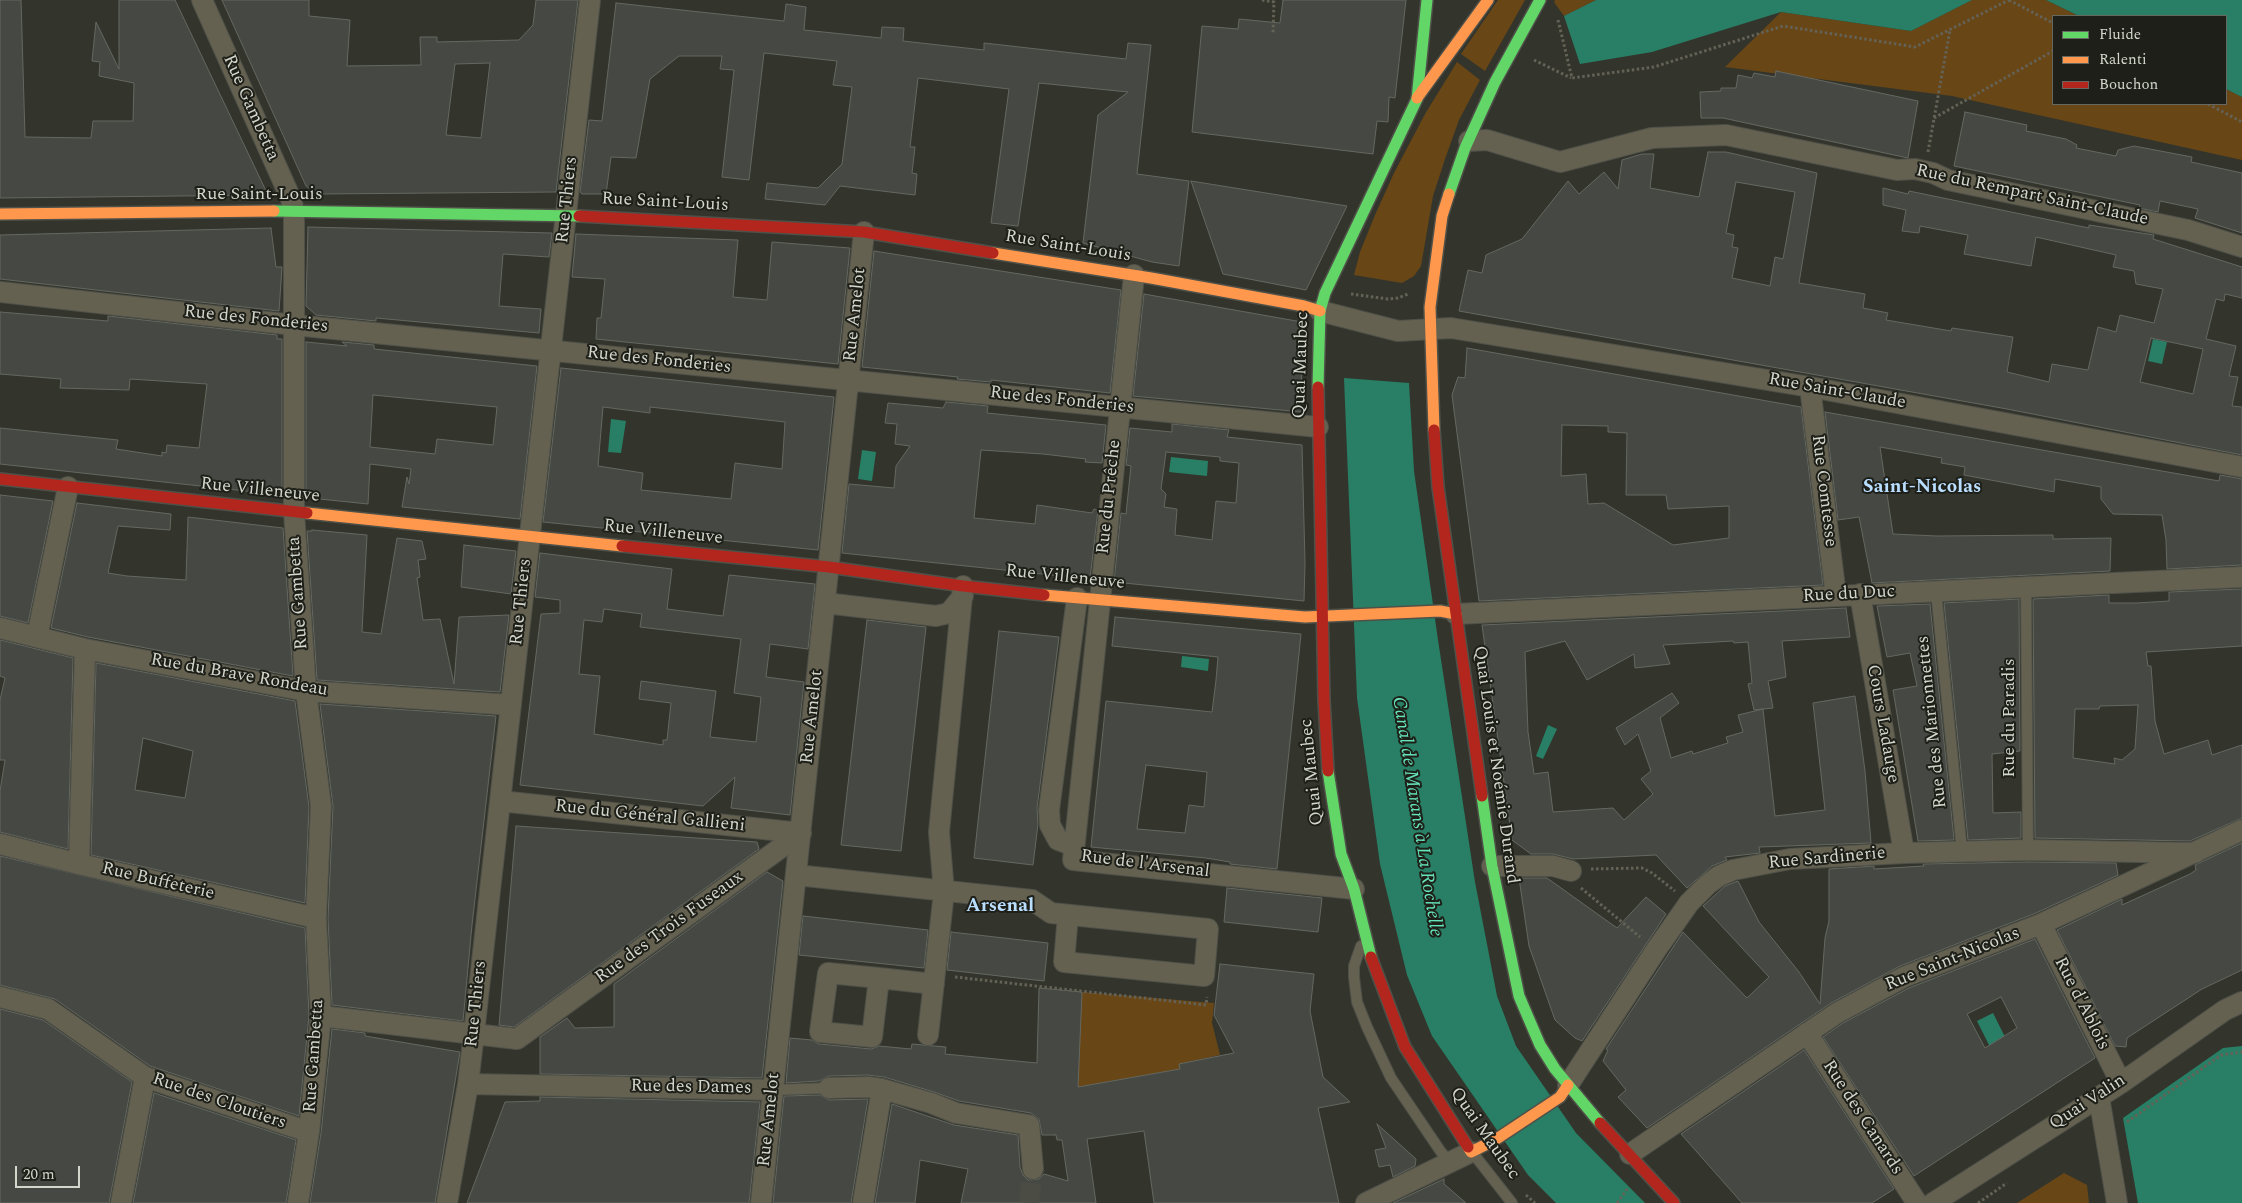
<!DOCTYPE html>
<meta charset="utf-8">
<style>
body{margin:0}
#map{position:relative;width:2242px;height:1203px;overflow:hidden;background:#33352c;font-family:Spectral,serif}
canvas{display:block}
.legend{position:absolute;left:2052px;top:15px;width:175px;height:90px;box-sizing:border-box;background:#1d1f18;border:1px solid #666860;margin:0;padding:6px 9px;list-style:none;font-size:15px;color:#d3d6cb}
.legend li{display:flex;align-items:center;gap:10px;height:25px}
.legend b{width:25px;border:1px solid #666860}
.scale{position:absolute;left:15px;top:1166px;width:65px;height:22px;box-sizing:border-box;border:2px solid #d3d6cb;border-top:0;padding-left:6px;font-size:15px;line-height:18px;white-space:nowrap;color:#d3d6cb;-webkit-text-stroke:4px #1d1f18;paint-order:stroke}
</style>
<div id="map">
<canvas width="2242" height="1203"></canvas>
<ul class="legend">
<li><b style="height:6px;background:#63d668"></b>Fluide</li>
<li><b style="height:6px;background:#ff974d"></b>Ralenti</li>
<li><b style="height:6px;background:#b3261e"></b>Bouchon</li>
</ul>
<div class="scale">20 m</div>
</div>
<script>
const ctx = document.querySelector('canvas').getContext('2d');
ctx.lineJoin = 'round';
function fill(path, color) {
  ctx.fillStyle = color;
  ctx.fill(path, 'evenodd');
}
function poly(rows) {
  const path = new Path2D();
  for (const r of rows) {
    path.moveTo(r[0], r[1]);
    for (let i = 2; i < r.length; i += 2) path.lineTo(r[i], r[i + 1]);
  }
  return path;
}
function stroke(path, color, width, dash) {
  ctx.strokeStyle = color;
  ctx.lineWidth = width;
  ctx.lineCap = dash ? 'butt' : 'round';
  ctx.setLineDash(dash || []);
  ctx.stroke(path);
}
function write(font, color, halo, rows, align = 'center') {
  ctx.font = font + ' Spectral,serif';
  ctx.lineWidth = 4;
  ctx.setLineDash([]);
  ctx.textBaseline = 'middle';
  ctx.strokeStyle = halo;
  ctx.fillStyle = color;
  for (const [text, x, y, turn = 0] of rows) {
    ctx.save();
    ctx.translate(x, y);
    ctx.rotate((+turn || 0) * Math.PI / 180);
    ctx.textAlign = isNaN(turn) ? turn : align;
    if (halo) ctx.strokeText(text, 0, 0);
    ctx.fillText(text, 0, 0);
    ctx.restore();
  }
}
fill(poly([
 [1498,0,1525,0,1485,71,1461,54],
 [1555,0,1596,0,1564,16,1554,2],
 [1972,0,2046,0,2079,16,2053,16,2053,104,2226,104,2226,89,2242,97,2242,160,1952,96,1725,67,1781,12,1911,31],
 [1457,62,1480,80,1459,120,1445,159,1433,196,1421,266,1414,276,1402,283,1354,275,1360,252,1375,215,1394,173,1425,114],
 [1082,992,1214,1003,1212,1023,1220,1055,1179,1064,1180,1069,1056,1091],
 [2064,1173,2087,1185,2089,1203,2017,1203]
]), '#694616');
fill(poly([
 [1596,0,1972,0,1911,31,1781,12,1652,52,1580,64,1564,16],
 [2046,0,2242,0,2242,97,2226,89,2226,16,2079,16],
 [2153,339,2167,342,2162,364,2148,361],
 [1344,378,1409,383,1414,471,1438,640,1475,882,1497,996,1516,1046,1576,1133,1645,1203,1556,1203,1528,1175,1432,1036,1407,975,1380,864,1357,698],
 [611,419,626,421,621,453,608,452],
 [862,450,876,452,872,481,858,479],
 [1171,457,1208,461,1207,476,1169,472],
 [1182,656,1209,659,1208,671,1181,667],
 [1548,725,1557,729,1543,759,1536,756],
 [1993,1013,2008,1043,1992,1051,1977,1021],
 [2242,1046,2242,1203,2138,1203,2123,1118,2223,1048]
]), '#287f65');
const building = poly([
 [0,0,21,0,25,137,91,138,93,121,133,121,134,83,99,76,100,62,92,61,96,22,119,69,119,0,175,0,268,195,0,198,0,0],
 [222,0,309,0,309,16,350,20,347,66,421,65,420,37,437,37,437,42,519,40,533,25,536,0,578,0,556,192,317,194,306,186,222,0],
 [490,63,481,138,446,135,455,64,490,63],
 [1283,0,1406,0,1395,98,1389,97,1388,122,1377,121,1373,154,1192,132,1202,26,1238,29,1239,19,1280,23,1283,0],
 [616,3,784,21,786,4,806,7,804,30,881,38,882,27,904,28,903,41,984,50,984,43,1126,59,1128,43,1151,45,1137,174,1189,181,1179,266,1152,262,1083,243,1098,115,1128,92,1039,83,1018,226,991,223,1009,89,918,78,910,147,915,147,912,173,917,174,915,195,840,186,825,205,765,199,767,183,818,188,842,164,852,87,833,85,837,61,764,53,749,180,722,177,734,70,720,69,722,56,679,56,650,79,636,158,611,157,606,194,582,194,580,192,589,120,602,121,616,3],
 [1776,71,1918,101,1908,158,1723,118,1701,118,1700,92,1721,91,1721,88,1736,88,1738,75,1752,78,1754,73,1775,77,1776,71],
 [1965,112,2027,125,2026,131,2066,139,2077,145,2076,148,2116,156,2118,150,2134,146,2192,157,2191,162,2242,173,2242,233,2195,218,2198,209,2160,201,2158,212,2139,208,2140,205,1954,166,1965,112],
 [1708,152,1726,152,1817,173,1799,283,1865,294,1863,308,1888,313,1886,320,1951,331,1952,328,2013,337,2007,372,2049,382,2052,364,2088,370,2098,327,2116,332,2120,315,2154,323,2163,289,2136,284,2134,271,2113,267,2116,255,2036,237,2031,266,1964,254,1968,235,1920,226,1919,233,1902,231,1906,210,1883,205,1883,188,1908,194,1909,191,2089,228,2089,225,2154,235,2153,239,2242,267,2242,298,2225,294,2224,301,2216,299,2206,339,2236,346,2229,376,2238,377,2232,406,2242,407,2242,455,2007,409,1459,311,1468,270,1482,273,1486,255,1522,239,1568,181,1579,194,1604,172,1618,189,1622,160,1642,154,1654,154,1650,188,1699,197,1708,152],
 [1736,182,1795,192,1783,259,1775,257,1770,286,1732,278,1738,248,1732,247,1734,235,1726,233,1736,182],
 [2151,338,2203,349,2193,394,2140,382,2151,338],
 [1191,181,1347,206,1306,290,1223,274,1191,181],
 [308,227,552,233,549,257,503,254,499,306,541,309,539,333,376,318,376,321,316,315,306,306,308,227],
 [271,228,276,267,282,267,279,311,0,279,0,235,271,228],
 [576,234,738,240,733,297,767,300,772,242,850,248,838,364,596,339,597,318,601,318,605,279,572,277,576,234],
 [874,251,1121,290,1110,393,991,380,991,382,957,379,958,377,862,367,874,251],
 [1144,294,1302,322,1301,412,1133,396,1144,294],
 [0,312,108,321,108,316,277,335,277,339,282,339,282,495,0,464,0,428,118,440,116,449,162,456,162,452,166,453,167,445,199,448,207,384,130,379,129,390,60,388,61,379,0,374,0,312],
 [306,342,347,346,342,342,374,345,374,349,537,366,520,519,402,507,407,477,409,484,411,469,370,464,368,504,310,498,310,495,306,495,306,342],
 [373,395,497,407,493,445,437,439,435,454,370,447,373,395],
 [1467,348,1801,407,1823,585,1479,601,1452,395,1458,377,1465,378,1467,348],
 [1562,425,1608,426,1608,432,1627,433,1626,495,1666,495,1668,509,1729,506,1729,538,1673,545,1604,503,1588,504,1586,474,1561,476,1562,425],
 [561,368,834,397,818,550,543,522,561,368],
 [603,407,650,413,650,407,785,422,782,469,735,463,731,499,641,490,643,473,598,466,603,407],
 [946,402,988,406,987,413,1106,425,1102,463,1085,462,1086,459,1043,454,981,450,974,518,1035,524,1037,505,1092,513,1094,509,1098,510,1090,579,842,553,849,484,894,488,896,466,910,446,895,444,897,424,885,423,888,403,943,408,946,402],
 [1825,412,2219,481,2220,475,2242,479,2242,565,2167,569,2166,540,2162,515,2113,514,2101,499,2101,487,2055,479,2054,492,1964,475,1965,467,1941,463,1942,458,1880,447,1893,534,1937,536,2053,535,2053,539,2111,538,2110,571,1872,583,1859,517,1838,520,1825,412],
 [1172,424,1229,430,1227,437,1302,445,1305,563,1304,601,1114,582,1121,513,1126,514,1131,466,1126,465,1130,428,1172,432,1172,424],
 [1166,452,1220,457,1220,461,1239,463,1236,503,1216,501,1212,540,1175,535,1177,509,1164,507,1166,494,1161,489,1166,452],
 [0,495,53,501,28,623,0,616,0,495],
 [77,503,171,514,170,530,118,526,108,573,127,576,186,580,188,517,283,528,293,676,88,637,51,628,77,503],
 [312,530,367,535,362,632,381,634,397,538,422,541,426,559,418,560,420,577,417,578,423,620,440,619,454,684,459,617,509,615,500,692,317,680,307,531,312,531,312,530],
 [464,545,516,551,511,594,461,587,464,545],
 [540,553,672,569,667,609,723,616,729,575,815,584,808,649,770,644,766,677,804,682,790,815,731,808,735,777,703,806,520,785,541,614,560,613,560,600,535,597,540,553],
 [604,609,642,614,640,627,741,639,734,693,761,697,756,742,710,737,716,691,641,681,639,699,671,703,667,740,663,740,663,745,594,734,600,676,579,674,584,620,602,622,604,609],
 [2242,589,2242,646,2146,652,2148,666,2151,666,2155,721,2164,754,2208,740,2212,755,2242,745,2242,818,2190,841,2035,838,2033,599,2109,595,2109,603,2137,603,2169,601,2169,592,2242,589],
 [2138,705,2135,749,2122,760,2114,758,2115,764,2073,758,2075,709,2099,709,2100,706,2138,705],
 [2019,599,2020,751,1992,754,1993,813,2021,812,2021,838,1968,840,1944,603,2019,599],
 [1930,604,1954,840,1918,841,1893,690,1917,686,1910,653,1887,657,1877,606,1930,604],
 [1846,608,1850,637,1782,641,1786,677,1768,681,1773,708,1754,710,1748,684,1752,683,1748,642,1734,643,1733,641,1663,645,1670,664,1635,668,1634,654,1587,680,1565,641,1525,652,1528,732,1534,774,1548,772,1553,812,1613,808,1624,820,1653,794,1641,779,1651,771,1638,734,1625,745,1616,728,1672,693,1679,703,1660,718,1671,758,1692,751,1693,754,1728,743,1726,737,1743,732,1738,715,1763,709,1775,816,1825,810,1813,703,1855,696,1865,771,1871,843,1759,847,1760,853,1725,857,1727,860,1712,866,1687,888,1656,855,1573,859,1553,854,1531,854,1512,840,1482,625,1846,608],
 [1115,617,1301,634,1277,869,1230,864,1230,862,1206,858,1091,847,1106,701,1212,712,1216,680,1218,657,1112,646,1115,617],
 [1146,765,1207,772,1204,807,1189,805,1185,833,1137,829,1146,765],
 [867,620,926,627,901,851,841,845,867,620],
 [999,631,1059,637,1037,808,1038,824,1033,865,974,858,999,631],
 [0,640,73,658,68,849,0,832,0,791,5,760,0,760,0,700,5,678,0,676,0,640],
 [96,663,295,701,309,807,305,903,91,855,96,663],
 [143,738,193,751,185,798,135,790,143,738],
 [320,704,496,716,472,925,463,1021,332,1005,328,918,333,806,320,704],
 [516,826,757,842,759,849,514,1027,499,1025,516,826],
 [2242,843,2242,970,2202,989,2127,1038,2126,1047,2115,1046,2057,930,2122,899,2122,905,2190,874,2196,870,2195,865,2242,843],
 [0,856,305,928,309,1016,299,1116,150,1066,55,999,0,985,0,856],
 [2028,862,2116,863,2118,875,2036,913,1900,966,1831,1003,1647,1128,1618,1097,1626,1090,1603,1061,1608,1050,1606,1049,1683,932,1747,998,1769,977,1703,906,1725,886,1738,881,1759,922,1799,972,1820,1004,1825,938,1829,921,1829,869,1874,866,1874,869,1924,866,1923,864,2028,862],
 [767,872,783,881,762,1078,540,1074,540,1037,567,1018,575,1028,614,1027,614,984,767,872],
 [1519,878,1547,878,1617,928,1646,897,1666,914,1582,1041,1575,1038,1555,1020,1529,946,1519,878],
 [1227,888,1322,898,1318,932,1224,922,1227,888],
 [803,916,928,930,924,968,799,955,803,916],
 [951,932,1048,943,1044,981,947,970,951,932],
 [2035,939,2095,1058,1914,1176,1823,1037,1843,1023,1909,988,2035,939],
 [2001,997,2017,1028,1985,1048,1967,1014,2001,997],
 [1220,964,1314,974,1310,1011,1323,1077,1350,1102,1318,1108,1339,1203,1154,1203,1144,1131,1087,1139,1096,1203,961,1203,968,1169,920,1160,915,1203,875,1203,892,1104,954,1125,1018,1135,1020,1167,1023,1175,1028,1180,1039,1179,1044,1174,1068,1181,1062,1140,1057,1140,1056,1135,1042,1135,1039,1119,1031,1113,959,1101,934,1092,884,1077,868,1075,829,1076,819,1081,786,1083,790,1038,812,1040,819,1044,871,1049,879,1046,911,1049,912,1044,946,1047,945,1054,1037,1063,1039,988,1082,992,1078,1087,1180,1069,1179,1064,1234,1053,1214,1015,1220,964],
 [0,1009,43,1020,132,1082,109,1203,0,1203,0,1009],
 [332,1029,365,1033,365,1036,460,1052,435,1203,310,1203,321,1133,332,1029],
 [1804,1050,1894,1189,1872,1203,1742,1203,1681,1134,1804,1050],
 [154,1093,296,1140,286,1203,133,1203,154,1093],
 [820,1095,829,1100,868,1099,851,1203,773,1203,784,1096,820,1095],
 [540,1097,760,1102,749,1203,467,1203,505,1102,540,1101,540,1097],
 [1377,1124,1416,1159,1415,1166,1393,1177,1390,1165,1379,1167,1375,1150,1386,1148,1377,1124],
 [1444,1179,1444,1184,1466,1203,1393,1203,1444,1179]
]);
fill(building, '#464943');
stroke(building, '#646860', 1);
stroke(poly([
 [1029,1203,1033,1169]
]), '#4b4d44', 20, [20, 10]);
const lane = poly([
 [2026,587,2028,850],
 [1936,591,1962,851],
 [1361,946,1354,966,1354,977,1357,1002,1367,1027,1391,1078,1441,1152,1450,1162],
 [773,1090,829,1088],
 [1472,1152,1512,1203]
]);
const street = poly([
 [202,0,291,199,294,211,294,512,306,691,321,806,316,918,321,1016,309,1132,298,1203],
 [1469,141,1487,140,1560,162,1652,138,1726,135,1897,170,1915,169,1933,173,1948,180,2188,230,2242,247],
 [1134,275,1073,860,1354,889],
 [0,292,294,325,1318,427],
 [1320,311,1398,331,1451,328,1810,387,2242,467],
 [1810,387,1836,596],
 [1860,594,1904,853],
 [825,603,936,616,949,613,963,596],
 [1456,614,2242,577],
 [0,628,85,649,306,691,511,705],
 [37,637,68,487],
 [500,801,801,833],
 [1075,836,1071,842,1066,843,1058,840,1050,825,1049,810,1077,598],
 [0,844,79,864,316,918],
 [79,864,85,649],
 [1492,866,1553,866,1571,871],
 [796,875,1032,900,1051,913,1208,929,1204,976,1064,962,1068,915],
 [2041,924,2121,1083],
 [879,978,872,1037,820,1032,828,973,879,978,934,984],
 [0,997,48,1009,145,1077,309,1132],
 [321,1016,517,1039,801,833],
 [1807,1033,1917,1203],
 [928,1035,944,892,939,832,963,586],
 [468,1084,773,1090],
 [1568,1085,1656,950,1689,903,1708,884,1719,876,1733,870,1790,859,1904,853,2028,850,2195,853],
 [829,1088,868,1087,882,1089,931,1103,956,1113,1029,1125,1033,1169],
 [2099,1097,2117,1203],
 [1630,1154,1837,1013,1904,977,2041,924,2242,830],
 [121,1203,145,1077],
 [447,1203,468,1084,474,1033,590,0],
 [761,1203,864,232],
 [863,1203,882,1089],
 [1366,1203,1471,1152],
 [1933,1203,2121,1083,2225,1010,2242,1002]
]);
const fast = poly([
 [1449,194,1465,148,1495,82,1540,0],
 [274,211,579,216],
 [1318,387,1320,311,1325,293,1417,99,1427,0],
 [1328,771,1341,854,1354,889,1371,957],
 [1482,796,1492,866,1519,996,1540,1045,1555,1069,1600,1123]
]);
const slow = poly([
 [1417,98,1488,0],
 [0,214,274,211],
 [993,253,1151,278,1304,306,1320,311],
 [1434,430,1430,307,1442,216,1449,194],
 [307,513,622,546],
 [1044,595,1305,617,1440,611,1456,614],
 [1468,1147,1471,1152,1495,1140,1560,1097,1568,1085]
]);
const jam = poly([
 [579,216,864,232,993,253],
 [1318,387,1324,700,1328,771],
 [1434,430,1438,487,1482,796],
 [0,479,307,513],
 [622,546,829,567,963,586,1044,595],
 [1371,957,1405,1047,1468,1147],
 [1600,1123,1674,1203]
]);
stroke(lane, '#4f5149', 12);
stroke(street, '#4f5149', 22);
stroke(fast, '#4f5149', 14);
stroke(slow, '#4f5149', 14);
stroke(jam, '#4f5149', 14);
stroke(poly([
 [1262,0,1274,2,1273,33],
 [2009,0,2053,23],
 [1558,20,1572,78,1654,67,1783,26,1915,47,2009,0],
 [1534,60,1571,78],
 [2208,104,2242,122],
 [1934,118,2053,51],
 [1928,152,1950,30],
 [1351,294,1388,299,1398,298,1408,294],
 [1591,869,1642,868,1652,873,1675,891],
 [1581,888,1640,937],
 [955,977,1206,1005,1207,997],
 [2127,1122,2221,1055,2242,1052],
 [1526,1195,1535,1203],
 [1617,1203,1628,1188],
 [1978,1203,2007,1183]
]), '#646256', 3, [2.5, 2.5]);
stroke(lane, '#656151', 10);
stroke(street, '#656151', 20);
stroke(fast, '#63d668', 11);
stroke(slow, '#ff974d', 11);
stroke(jam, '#b3261e', 11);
write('18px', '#d3d6cb', '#1d1f18', [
 ["Rue Gambetta",250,108,66],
 ["Rue Saint-Louis",259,195],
 ["Rue du Rempart Saint-Claude",2032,196,12],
 ["Rue Thiers",568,200,-84],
 ["Rue Saint-Louis",665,203,3],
 ["Rue Saint-Louis",1068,247,9],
 ["Rue Amelot",856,315,-84],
 ["Rue des Fonderies",256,320,6],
 ["Rue des Fonderies",659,361,6],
 ["Quai Maubec",1302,365,-88],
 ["Rue Saint-Claude",1837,392,10],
 ["Rue des Fonderies",1062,401,6],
 ["Rue Villeneuve",260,491,6],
 ["Rue Comtesse",1823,491,83],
 ["Rue du Prêche",1110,497,-84],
 ["Rue Villeneuve",663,533,6],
 ["Rue Villeneuve",1065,578,6],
 ["Rue Gambetta",299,593,-94],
 ["Rue du Duc",1849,595,-3],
 ["Rue Thiers",522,602,-84],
 ["Rue du Brave Rondeau",239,676,10],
 ["Rue Amelot",813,717,-84],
 ["Rue du Paradis",2010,718,-90],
 ["Rue des Marionnettes",1933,722,-96],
 ["Cours Ladauge",1882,724,80],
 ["Quai Louis et Noémie Durand",1495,765,82],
 ["Quai Maubec",1313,772,-96],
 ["Rue du Général Gallieni",650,817,6],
 ["Rue Sardinerie",1827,859,-5],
 ["Rue de l'Arsenal",1145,865,7],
 ["Rue Buffeterie",158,882,13],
 ["Rue des Trois Fuseaux",670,928,-36],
 ["Rue Saint-Nicolas",1953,960,-22],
 ["Rue Thiers",477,1004,-84],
 ["Rue d'Ablois",2081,1004,63],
 ["Rue Gambetta",315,1056,-86],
 ["Rue des Dames",691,1088,1],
 ["Rue des Cloutiers",219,1102,19],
 ["Quai Valin",2088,1103,-33],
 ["Rue des Canards",1862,1118,57],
 ["Rue Amelot",770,1120,-84],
 ["Quai Maubec",1484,1134,55]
]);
write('bold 19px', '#b9deff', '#1d1f18', [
 ["Saint-Nicolas",1922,488],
 ["Arsenal",1000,907]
]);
write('italic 19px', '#66e4bc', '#1d1f18', [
 ["Canal de Marans à La Rochelle",1416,817,81]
]);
</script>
